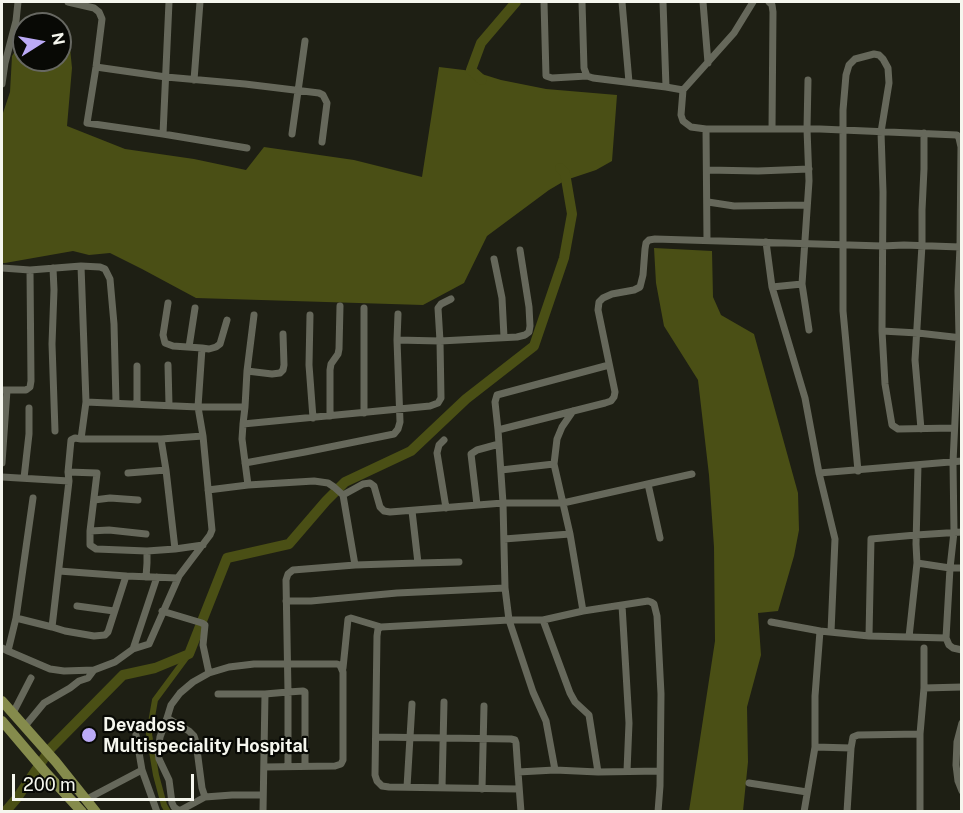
<!DOCTYPE html>
<style>
body{margin:0}
#map{position:relative;width:963px;height:813px;overflow:hidden;background:#1e1f14;font-family:"Public Sans",sans-serif}
canvas{display:block}
.frame{position:absolute;inset:0;border:3px solid #f5f6ee;pointer-events:none}
.north{position:absolute;left:12px;top:12px;width:60px;height:60px;box-sizing:border-box;background:#080905;border:2px solid #676862;border-radius:50%;rotate:79deg;font-size:16px;font-weight:700;line-height:24px;text-align:center;color:#f5f6ee}
.north::after{content:'';display:block;margin:auto;width:21px;height:27px;background:#bbaaf6;clip-path:polygon(50% 0,100% 100%,50% 72%,0 100%)}
.scale{position:absolute;left:12px;top:774px;width:182px;height:27px;box-sizing:border-box;border:3px solid #f5f6ee;border-top:0;padding-left:8px;font-size:18px;line-height:21px;white-space:nowrap;color:#f5f6ee;-webkit-text-stroke:4px #080905;paint-order:stroke}
</style>
<div id="map">
<canvas width="963" height="813"></canvas>
<div class="frame"></div>
<div class="north">N</div>
<div class="scale">200 m</div>
</div>
<script>
const ctx = document.querySelector('canvas').getContext('2d');
ctx.lineJoin = 'round';
function fill(path, color) {
  ctx.fillStyle = color;
  ctx.fill(path, 'evenodd');
}
function poly(rows) {
  const path = new Path2D();
  for (const r of rows) {
    path.moveTo(r[0], r[1]);
    for (let i = 2; i < r.length; i += 2) path.lineTo(r[i], r[i + 1]);
  }
  return path;
}
function stroke(path, color, width, dash) {
  ctx.strokeStyle = color;
  ctx.lineWidth = width;
  ctx.lineCap = dash ? 'butt' : 'round';
  ctx.setLineDash(dash || []);
  ctx.stroke(path);
}
function write(font, color, halo, rows, align = 'center') {
  ctx.font = font + ' "Public Sans",sans-serif';
  ctx.lineWidth = 4.5;
  ctx.setLineDash([]);
  ctx.textBaseline = 'middle';
  ctx.strokeStyle = halo;
  ctx.fillStyle = color;
  for (const [text, x, y, turn = 0] of rows) {
    ctx.save();
    ctx.translate(x, y);
    ctx.rotate((+turn || 0) * Math.PI / 180);
    ctx.textAlign = isNaN(turn) ? turn : align;
    if (halo) ctx.strokeText(text, 0, 0);
    ctx.fillText(text, 0, 0);
    ctx.restore();
  }
}
fill(poly([
 [24,37,24,60,60,60,60,37,69,38,72,68,67,126,125,149,194,159,246,170,264,147,354,160,422,177,439,67,472,71,501,80,546,89,617,95,612,161,596,170,566,180,549,190,487,236,464,283,423,305,196,298,142,269,110,253,89,255,73,251,5,263,2,263,2,116,10,92,12,56],
 [654,248,712,251,713,297,721,315,754,334,798,493,799,530,794,556,778,611,758,613,761,655,747,707,748,762,743,811,689,811,715,641,714,547,709,475,698,380,664,326,656,283]
]), '#4a4f15');
stroke(poly([
 [168,812,164,805,156,775,149,734,155,700,189,654]
]), '#4a4f15', 6);
stroke(poly([
 [482,80,471,70,481,43,516,2],
 [5,812,17,798,51,748,123,675,155,668,189,654,227,558,289,544,326,501,345,482,411,451,466,399,534,346,564,258,572,214,565,173,560,168]
]), '#4a4f15', 10);
stroke(poly([
 [68,2,94,8,99,12,102,19,96,67,87,123,163,134],
 [169,2,163,134,247,148],
 [544,2,546,76,552,78,587,76],
 [582,2,584,68,587,76,593,78,666,87,683,90,681,115,683,121,691,127,706,129,820,129,957,135,959,138,961,147,960,247,962,247],
 [622,2,629,82],
 [663,2,666,87],
 [703,2,708,63],
 [769,2,772,5,773,12,772,129],
 [96,67,166,77,245,84,319,93,323,95,327,103,322,142],
 [194,80,200,2],
 [808,80,807,129,809,181,802,284,809,330],
 [2,84,5,63,16,21,18,2],
 [683,90,734,33,753,2],
 [706,129,707,240],
 [292,134,305,41],
 [707,170,758,171,809,169],
 [708,202,734,206,807,205],
 [766,242,772,287,805,398,819,473,835,539,831,632],
 [494,259,502,298,504,337],
 [81,266,86,402,81,439,161,439,203,436],
 [2,268,30,270,81,266,100,267,105,269,110,279,114,324,116,403],
 [53,268,54,290,52,344,55,431],
 [772,287,802,284],
 [168,303,163,335,165,343,173,346,202,348],
 [364,308,364,413],
 [310,315,309,365,313,418],
 [227,320,220,344,216,347,209,349,202,348,198,407,245,407,243,424,430,406,438,403,441,398,440,341,517,337,525,335,529,332,530,326,529,307,520,250],
 [397,340,398,314],
 [189,347,195,308],
 [168,365,169,405],
 [137,366,137,404],
 [247,371,272,374,280,373,283,370,284,365,283,334],
 [2,390,7,390,2,463],
 [7,390,26,390,30,387,31,381,30,270],
 [245,407,247,371,254,315],
 [573,411,562,427,557,439,554,464,570,534,583,611],
 [330,416,330,370,331,364,338,354,339,349,340,306],
 [954,428,898,429,892,425,885,384,882,331,918,333,962,338],
 [921,429,915,360,922,245,922,210,924,169,924,133],
 [498,430,605,403,611,401,614,397,615,392,598,310,599,302,603,298,612,294,634,290,640,287,643,275,645,249,646,243,649,240,655,239,882,246,904,245,960,247,958,291,959,337,953,462,954,532,950,568,946,638],
 [81,439,75,438,71,440,68,472,97,473,90,531,90,545,96,549,147,551,175,549],
 [161,439,166,470,175,549,203,545],
 [444,440,439,445,437,453,446,508],
 [245,463,305,452,394,434,398,429,400,422,397,340,440,341,438,308,441,304,451,299],
 [501,470,554,464],
 [858,471,843,311,843,110,846,75,849,65,855,59,874,54,879,55,883,59,888,68,889,83,881,132,883,192,882,331],
 [128,473,166,470],
 [819,473,962,461],
 [2,477,69,481],
 [24,478,29,434,29,408],
 [648,484,660,538],
 [248,485,314,481,328,483,334,487,343,495,363,484,370,483,374,486,380,507,384,511,390,512,503,503,498,430,495,402,497,395,609,365],
 [208,490,248,485,242,439,243,424],
 [94,500,110,498,138,500],
 [477,505,471,454,477,450,499,444],
 [90,531,109,530,146,534],
 [504,539,570,534],
 [418,563,459,562],
 [917,563,950,568,962,568],
 [355,565,418,563,412,511],
 [59,571,126,576],
 [146,577,147,563,147,551],
 [286,601,311,601,397,593,505,588],
 [622,605,629,723,627,771],
 [77,606,114,611],
 [162,611,202,623,205,625,203,645,209,673],
 [16,618,33,498],
 [543,620,570,693,575,702,589,715,598,772],
 [771,622,820,631],
 [52,627,65,631,94,636,105,635,108,632,126,576,178,578],
 [869,636,871,539,916,535,962,532],
 [909,637,917,563,916,544,918,465],
 [2,648,8,651,16,618,52,627,69,481,68,472],
 [133,649,157,577],
 [8,651,50,669,64,671,94,670],
 [343,668,348,619,351,618,381,627],
 [924,688,962,687],
 [218,694,265,694],
 [13,713,31,678],
 [167,718,160,737,158,752,159,759,169,780,172,803,174,807,178,810,181,810,205,797],
 [962,723,957,742,956,765,958,781,962,791],
 [25,726,44,703,70,688,79,681,88,678,94,670,115,662,133,649,149,644,179,576,210,535,212,530,203,436,198,407,86,402],
 [136,735,142,770,157,812],
 [376,737,511,739,515,740,516,743,518,772],
 [815,747,851,748],
 [288,766,288,692,303,691,305,692,305,766],
 [555,770,598,772,660,771],
 [749,783,807,792],
 [407,787,412,704],
 [442,788,444,702],
 [482,789,484,706],
 [518,789,389,787,382,786,377,781,375,775,377,636,378,629,381,627,509,620,543,620,583,611,648,601,651,602,654,604,657,616,661,694,660,786,658,812],
 [262,795,232,795,205,797,202,788,196,742,194,736,189,731,167,718,171,705,180,693,193,682,209,673,229,667,254,664,337,664,340,665,343,672,343,760,341,764,335,766,264,767],
 [87,799,142,770],
 [263,812,265,694,288,692,286,580,288,574,293,570,355,565,343,495],
 [521,812,518,772,555,770,546,721,533,692,509,620,505,588,503,503,563,503,692,474],
 [804,812,815,747,815,696,820,631,869,636,946,638,949,645,953,648,962,650],
 [847,812,851,748,853,737,858,735,920,734],
 [920,812,920,734,924,688,924,648]
]), '#66685b', 7);
stroke(poly([
 [2,701,56,762,96,812],
 [2,721,47,774,82,812]
]), '#858b4c', 10);
for (const [x, y, r, color] of [
 [89,735,8,"#bbaaf6"]
]) {
  const dot = new Path2D();
  dot.arc(x, y, r, 0, 2 * Math.PI);
  ctx.fillStyle = color;
  ctx.fill(dot);
  stroke(dot, '#080905', 2);
}
write('bold 18px', '#f5f6ee', '#080905', [
 ["Devadoss",103,725],
 ["Multispeciality Hospital",103,746]
], 'left');
</script>
